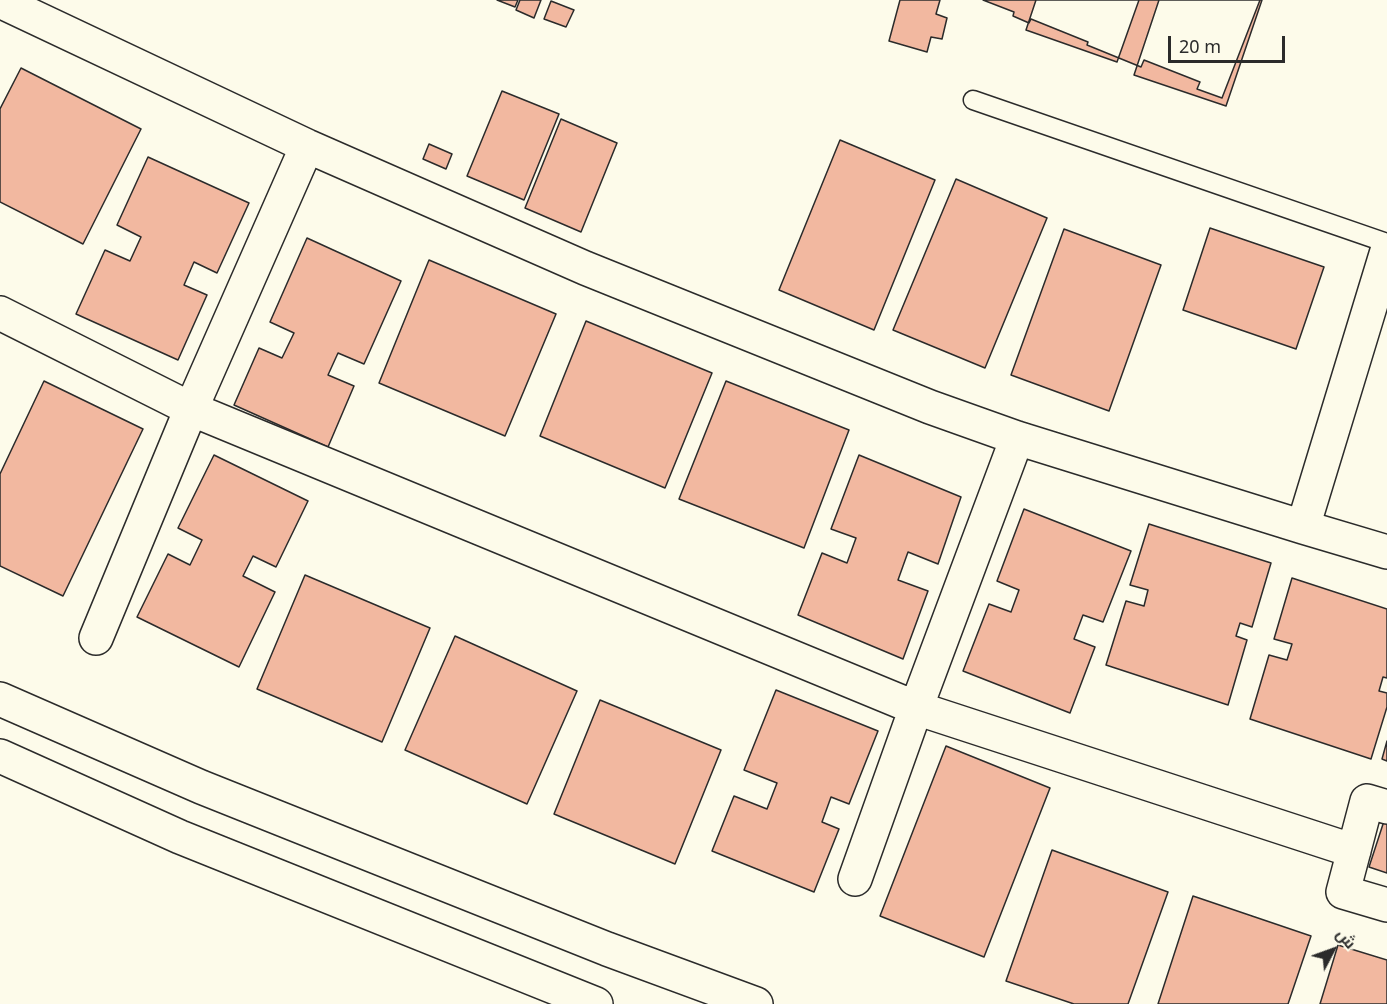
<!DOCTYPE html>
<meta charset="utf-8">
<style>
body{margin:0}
#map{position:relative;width:1387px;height:1004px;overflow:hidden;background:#fdfbea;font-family:"Noto Sans",Cairo,sans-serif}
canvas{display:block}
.north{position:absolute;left:1303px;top:920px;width:60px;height:60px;-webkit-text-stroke:4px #fdfbea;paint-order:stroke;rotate:49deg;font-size:16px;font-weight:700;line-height:24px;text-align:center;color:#2b2b2b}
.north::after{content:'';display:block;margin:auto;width:21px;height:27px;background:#2b2b2b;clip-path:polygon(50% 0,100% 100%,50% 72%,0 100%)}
.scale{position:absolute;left:1168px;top:36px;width:117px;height:27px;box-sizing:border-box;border:3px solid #2b2b2b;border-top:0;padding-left:8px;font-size:18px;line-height:21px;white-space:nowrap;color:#2b2b2b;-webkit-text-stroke:4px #fdfbea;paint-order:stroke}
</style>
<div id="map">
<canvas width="1387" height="1004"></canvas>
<div class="north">ش</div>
<div class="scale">20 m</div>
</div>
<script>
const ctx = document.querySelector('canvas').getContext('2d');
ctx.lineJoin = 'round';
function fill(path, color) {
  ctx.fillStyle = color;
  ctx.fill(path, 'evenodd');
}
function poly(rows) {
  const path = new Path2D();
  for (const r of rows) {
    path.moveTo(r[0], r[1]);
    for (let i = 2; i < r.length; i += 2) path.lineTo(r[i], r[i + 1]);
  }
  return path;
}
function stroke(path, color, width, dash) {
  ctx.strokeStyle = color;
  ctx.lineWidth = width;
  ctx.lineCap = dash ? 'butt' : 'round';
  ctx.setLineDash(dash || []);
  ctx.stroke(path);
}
const building = poly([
 [497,0,518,0,515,7,497,0],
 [520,0,541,0,534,18,516,10,520,0],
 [900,0,940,0,936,14,947,18,942,39,931,37,927,52,889,41,900,0],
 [983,0,1260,0,1222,98,1197,89,1200,82,1144,60,1141,67,1087,45,1088,42,1031,19,1029,23,1013,16,1014,12,983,0],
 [1036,0,1139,0,1117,62,1026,30,1036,0],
 [1159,0,1262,0,1226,106,1134,75,1159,0],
 [551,1,574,10,566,27,544,19,551,1],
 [21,68,141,129,83,244,0,202,0,109,21,68],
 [502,91,559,114,524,200,467,176,502,91],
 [561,119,617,143,581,232,525,208,561,119],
 [840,140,935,180,874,330,779,290,840,140],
 [429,144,452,154,446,169,423,159,429,144],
 [148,157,249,203,217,273,194,262,184,285,207,295,178,360,76,314,105,250,130,261,141,237,117,225,148,157],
 [956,179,1047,218,985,368,893,330,956,179],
 [1210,228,1324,267,1296,349,1183,310,1210,228],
 [1064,229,1161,265,1109,411,1011,375,1064,229],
 [307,238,401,281,364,364,338,353,328,375,354,386,328,447,234,405,259,348,282,358,294,333,270,322,307,238],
 [429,260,556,314,505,436,379,383,429,260],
 [586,321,712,373,665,488,540,436,586,321],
 [44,381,143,429,63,596,0,566,0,474,44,381],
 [726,381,849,430,804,548,679,499,726,381],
 [214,455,308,501,276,567,253,556,243,576,275,592,239,667,137,617,168,554,190,565,202,540,178,528,214,455],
 [859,455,961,497,938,564,908,552,898,580,928,591,903,659,798,615,822,553,847,563,856,538,831,529,859,455],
 [1024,509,1131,551,1103,622,1083,615,1074,639,1095,647,1070,713,963,671,989,604,1011,612,1019,590,997,581,1024,509],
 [1149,524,1271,563,1252,627,1240,623,1236,636,1247,640,1228,705,1106,665,1126,601,1144,606,1148,590,1130,585,1149,524],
 [305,575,430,628,382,742,257,689,305,575],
 [1292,578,1387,609,1387,678,1383,677,1379,691,1387,693,1387,707,1371,759,1250,719,1269,655,1287,660,1292,644,1274,639,1292,578],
 [455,636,577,691,527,804,405,750,455,636],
 [776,690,878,731,849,804,831,797,822,822,839,829,814,892,712,851,734,796,767,809,777,783,744,770,776,690],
 [600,700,721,750,675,864,554,814,600,700],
 [1387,741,1387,761,1382,759,1387,741],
 [946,746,1050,788,984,957,880,916,946,746],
 [1385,818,1387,819,1387,873,1369,867,1385,818],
 [1052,850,1168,892,1128,1004,1074,1004,1006,981,1052,850],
 [1193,896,1311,936,1288,1004,1158,1004,1193,896],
 [1338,945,1387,960,1387,1004,1320,1004,1338,945]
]);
fill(building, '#f2b8a0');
stroke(building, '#2b2b2b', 1.5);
const lane = poly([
 [973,100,1387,243]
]);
const street = poly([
 [0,1,307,146,585,268,930,407,1017,438,1303,527,1387,552],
 [0,313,191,409,916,708,1354,851],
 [1303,527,1387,251],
 [96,638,191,409,307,146],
 [0,699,201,787,607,949,756,1004],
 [0,756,180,837,596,1004],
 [1387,807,1367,801,1343,892,1387,905],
 [855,879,916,708,1017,438]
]);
stroke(lane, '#2b2b2b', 21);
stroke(street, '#2b2b2b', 36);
stroke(lane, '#fdfbea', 18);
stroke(street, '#fdfbea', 33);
</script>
